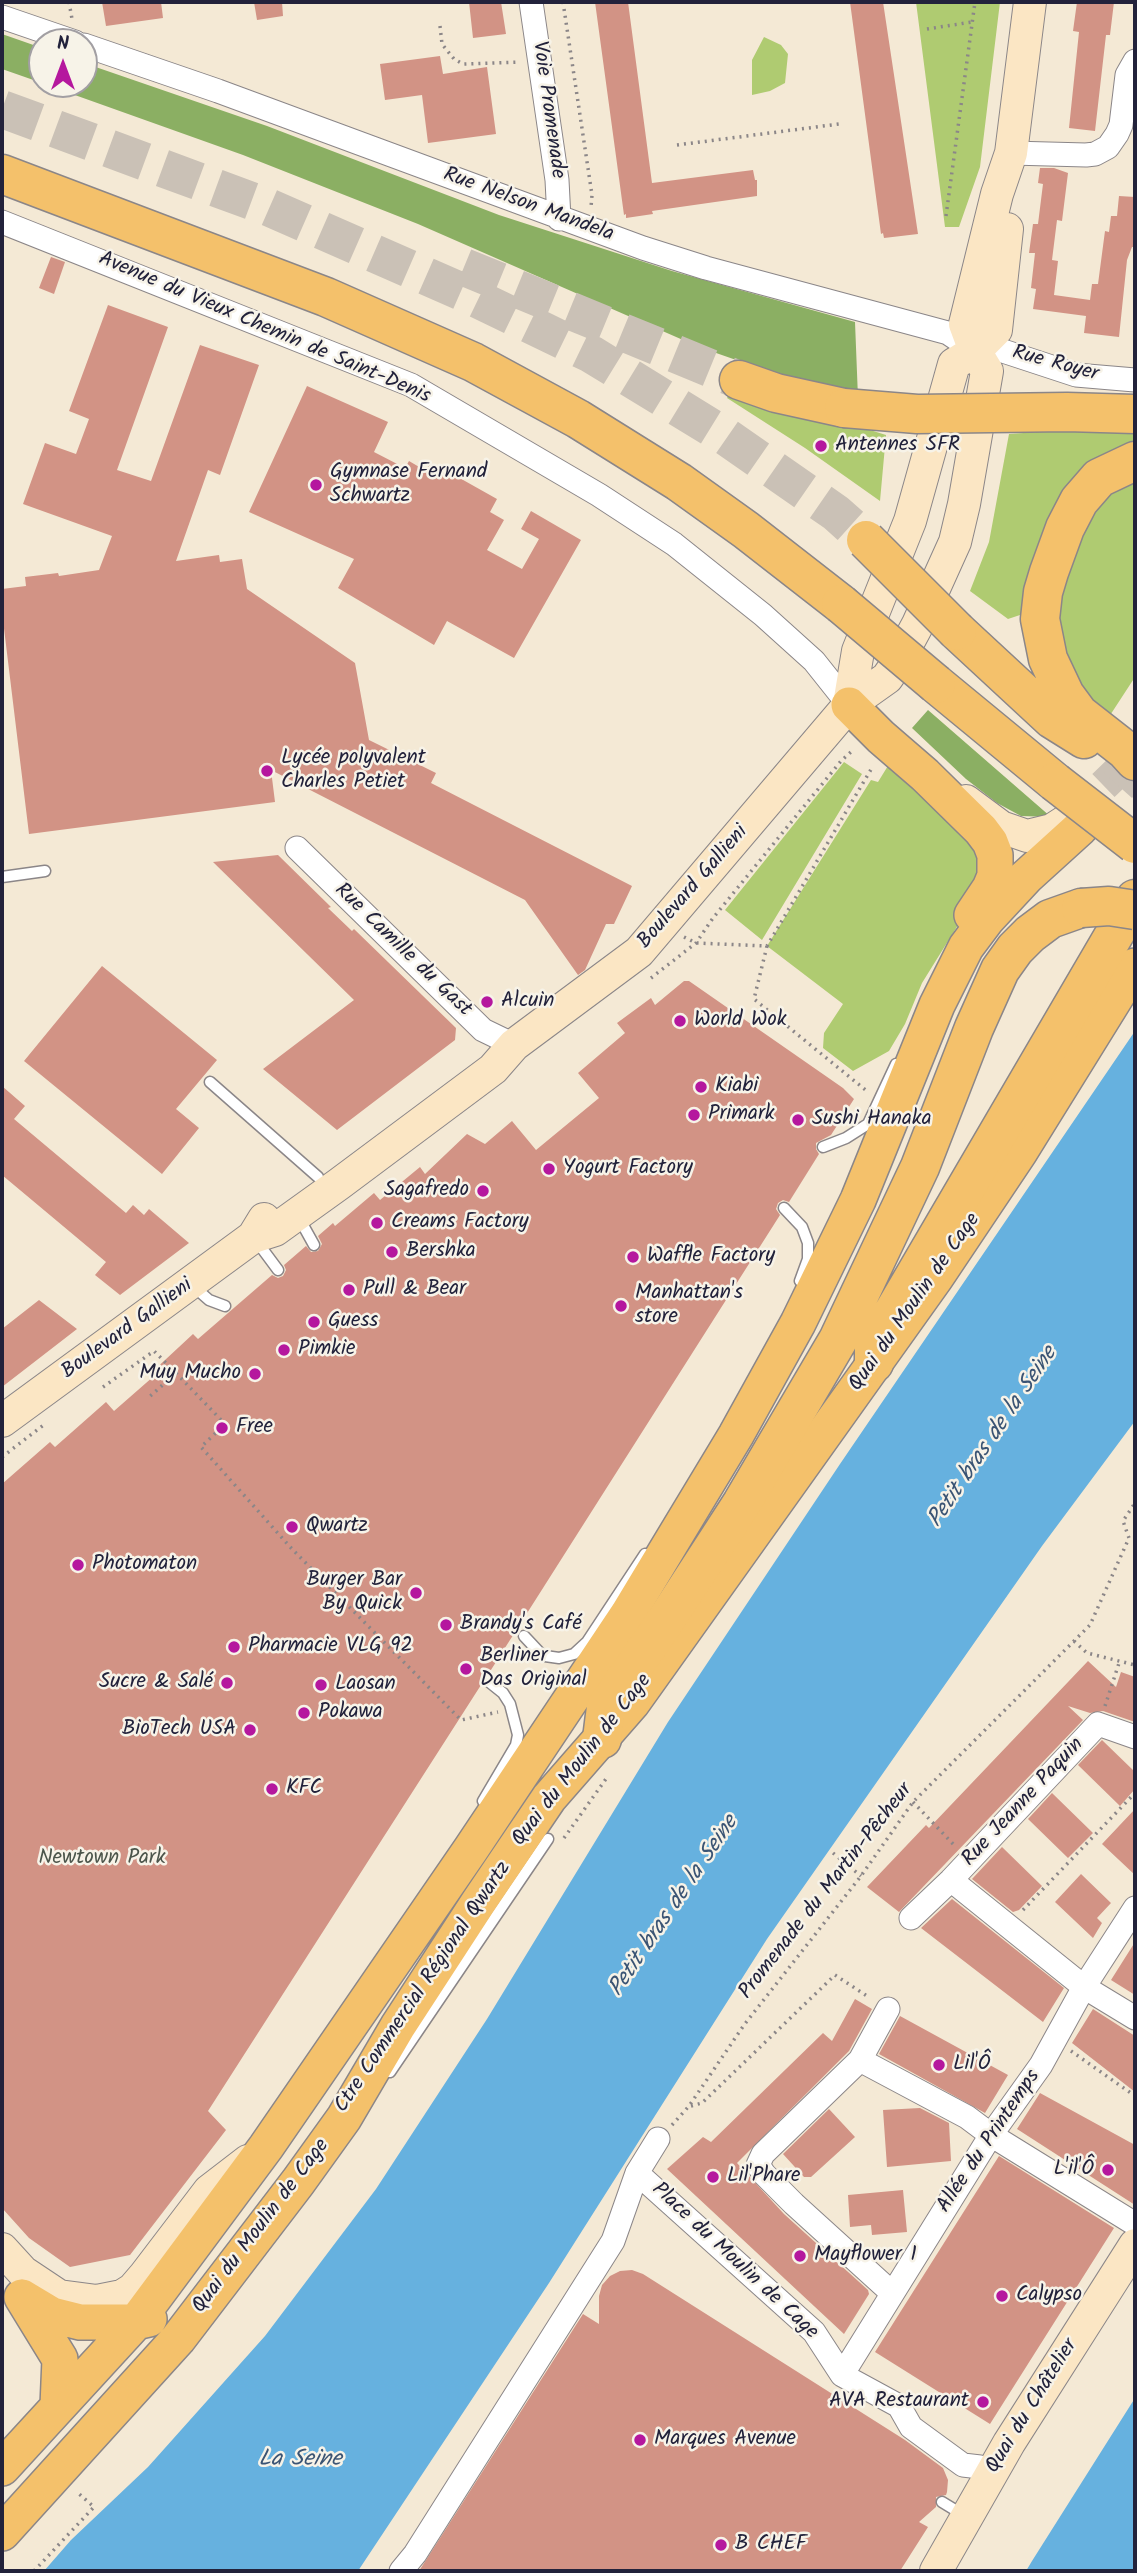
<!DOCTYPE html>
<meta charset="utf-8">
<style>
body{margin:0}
#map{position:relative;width:1137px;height:2573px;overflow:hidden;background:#f4e9d5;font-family:Kalam,sans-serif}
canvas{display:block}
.frame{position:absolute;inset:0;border:4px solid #22223b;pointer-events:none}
.north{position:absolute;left:28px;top:28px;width:70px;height:70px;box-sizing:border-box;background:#f7f3e8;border:2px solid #a29fa3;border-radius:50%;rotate:0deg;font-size:19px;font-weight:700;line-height:28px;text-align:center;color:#22223b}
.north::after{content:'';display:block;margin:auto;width:24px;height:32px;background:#b5179e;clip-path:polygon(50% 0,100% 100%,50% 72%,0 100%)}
</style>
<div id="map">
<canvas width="1137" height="2573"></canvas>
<div class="frame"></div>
<div class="north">N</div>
</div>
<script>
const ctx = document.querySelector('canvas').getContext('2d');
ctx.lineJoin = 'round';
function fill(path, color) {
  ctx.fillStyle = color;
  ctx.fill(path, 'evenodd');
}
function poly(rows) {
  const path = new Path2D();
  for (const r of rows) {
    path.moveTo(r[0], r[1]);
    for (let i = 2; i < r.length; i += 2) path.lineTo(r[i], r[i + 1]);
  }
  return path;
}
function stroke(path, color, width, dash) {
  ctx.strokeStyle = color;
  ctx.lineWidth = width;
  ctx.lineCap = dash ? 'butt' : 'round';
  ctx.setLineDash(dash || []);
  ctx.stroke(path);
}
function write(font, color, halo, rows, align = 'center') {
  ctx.font = font + ' Kalam,sans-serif';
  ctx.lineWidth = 5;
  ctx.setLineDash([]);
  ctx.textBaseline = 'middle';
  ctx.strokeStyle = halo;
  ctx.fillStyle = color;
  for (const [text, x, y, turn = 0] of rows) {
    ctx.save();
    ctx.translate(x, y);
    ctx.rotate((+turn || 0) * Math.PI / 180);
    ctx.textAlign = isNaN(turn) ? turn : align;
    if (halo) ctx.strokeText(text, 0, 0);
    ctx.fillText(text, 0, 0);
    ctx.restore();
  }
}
fill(poly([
 [916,2,1000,2,980,167,959,227,945,227],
 [764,37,781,45,788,54,785,83,770,91,752,95,752,60],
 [732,387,886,435,880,501,805,448,727,398],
 [1124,426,1135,428,1135,449,1050,543,1020,615,1008,619,970,591,989,542,1009,434],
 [1135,473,1135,677,1105,723,1057,647,1057,609,1086,523,1107,490],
 [894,756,898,776,987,854,963,917,922,983,905,1024,889,1051,853,1071,823,1048,824,1033,843,1004,767,946,871,780,878,782],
 [844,762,862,774,762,940,725,910]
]), '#afcb71');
fill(poly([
 [2,34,42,48,42,83,2,69],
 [84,63,267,126,499,215,672,271,855,322,858,398,759,368,699,347,418,224,243,155,44,84,84,84],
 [928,710,1051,817,1021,816,997,803,966,779,912,728]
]), '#8baf63');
fill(poly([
 [1135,1031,1135,1421,1042,1546,767,1939,549,2283,358,2571,44,2571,71,2540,148,2467,265,2336,376,2189,487,2019,668,1722,840,1464],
 [1135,2398,1135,2571,1026,2571,1032,2561]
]), '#66b1df');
fill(poly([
 [102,2,161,2,163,18,106,26],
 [254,2,282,2,283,16,257,20],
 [469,2,501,2,506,34,473,38],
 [595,2,628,2,652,183,753,170,755,180,757,180,757,196,652,211,653,214,626,218,626,214,624,215],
 [850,2,883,2,918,234,884,238,883,233,881,234],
 [1077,2,1114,2,1110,35,1106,35,1095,131,1069,128,1079,32,1073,31],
 [440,56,443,74,487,67,496,134,428,143,422,95,385,100,380,64],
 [1040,168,1054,168,1068,173,1062,221,1057,220,1052,260,1058,261,1054,295,1090,300,1092,284,1098,284,1105,231,1109,232,1111,216,1117,216,1119,196,1135,197,1135,235,1134,247,1132,247,1127,260,1119,337,1084,333,1086,316,1033,309,1036,289,1031,288,1035,253,1029,253,1033,224,1038,224,1043,184,1038,183],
 [51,257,65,262,54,294,39,288],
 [108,305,168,327,117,470,151,481,200,345,259,365,220,475,208,470,176,561,219,555,220,562,242,559,247,589,355,663,369,740,436,773,431,783,632,886,614,924,606,924,585,970,578,975,525,900,271,770,275,802,29,834,2,612,2,589,26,586,25,577,58,573,59,576,99,570,112,536,23,504,45,443,76,454,89,419,69,411],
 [307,386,388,422,374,452,405,468,409,461,426,471,430,464,439,468,440,467,497,499,490,512,504,520,487,550,522,569,539,539,521,529,531,511,581,540,514,658,447,621,434,645,338,588,354,559,249,512],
 [278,855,331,907,328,908,352,931,354,929,456,1028,455,1040,337,1130,263,1069,354,1000,213,862],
 [102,966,217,1060,176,1109,199,1128,162,1174,24,1061],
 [684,981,689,981,843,1088,854,1099,831,1135,816,1143,816,1149,819,1154,789,1202,783,1200,778,1203,776,1209,780,1215,489,1673,481,1677,481,1685,208,2111,226,2130,130,2255,70,2267,29,2238,2,2208,2,1484,50,1442,55,1447,106,1402,114,1411,154,1376,151,1373,193,1334,198,1339,272,1275,278,1278,283,1276,286,1270,284,1265,306,1246,311,1252,318,1251,322,1244,318,1236,333,1223,335,1226,374,1193,380,1200,420,1167,425,1174,467,1134,485,1144,512,1121,536,1150,599,1098,578,1073,625,1033,617,1023,651,998,655,1005],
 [2,1086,25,1106,14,1119,126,1213,133,1205,144,1215,149,1209,189,1243,120,1295,95,1275,106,1262,2,1175],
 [39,1300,77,1329,2,1387,2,1329],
 [1088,1661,1116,1687,1121,1672,1135,1677,1135,1722,1103,1711,1090,1713,1068,1706,1083,1720,899,1912,867,1887,926,1825,929,1828],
 [1102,1740,1135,1772,1135,1789,1120,1806,1078,1765],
 [1052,1793,1093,1833,1068,1858,1028,1819],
 [1135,1809,1135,1875,1102,1844],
 [1002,1847,1042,1886,1019,1910,1013,1912,972,1879],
 [1081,1874,1111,1903,1097,1918,1102,1923,1093,1938,1055,1902],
 [952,1899,1064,1988,1043,2022,921,1928],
 [1135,1942,1135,1995,1111,1980],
 [855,1999,872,2009,849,2051,737,2163,784,2214,868,2290,869,2294,844,2334,667,2169,703,2137,711,2142,823,2033,832,2041],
 [1093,2009,1135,2036,1135,2092,1072,2043],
 [900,2016,1008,2075,985,2113,879,2054],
 [1040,2093,1135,2145,1135,2205,1017,2129],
 [920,2108,949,2123,951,2161,887,2167,883,2110],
 [829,2109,855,2137,811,2177,804,2177,783,2154],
 [999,2156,1114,2228,990,2424,875,2352],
 [903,2190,907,2232,872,2235,871,2225,850,2227,848,2195],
 [632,2270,643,2274,905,2440,943,2468,948,2480,947,2492,946,2495,936,2497,936,2507,919,2522,928,2527,900,2571,419,2571,583,2314,599,2324,599,2296,602,2285,610,2276,620,2271]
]), '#d29385');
stroke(poly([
 [1069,819,1135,755]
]), '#cac1b6', 32, [32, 16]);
stroke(poly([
 [2,109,268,207,467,294,591,354,725,436,836,513,866,540],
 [464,267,739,380],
 [1080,828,1135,766]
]), '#cac1b6', 38, [38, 19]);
const lane = poly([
 [2,877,45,871],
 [210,1082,318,1177],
 [823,1147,846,1138,868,1124,896,1064],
 [784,1208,802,1227,808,1243,808,1259,800,1281],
 [299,1218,314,1245],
 [255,1239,278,1270],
 [192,1285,209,1300,225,1306],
 [524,1636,540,1653,545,1656,559,1658,574,1654,587,1642,645,1554],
 [483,1801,516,1745,518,1735,510,1704,503,1693,488,1681],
 [390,2072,548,1839],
 [942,2502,965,2516]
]);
const street = poly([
 [531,2,557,180,559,219],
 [2,17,75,42],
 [84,45,218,91,643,248,706,268,948,333,975,351,1003,351,1076,375,1135,380],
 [1011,153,1086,155,1095,154,1108,147,1117,134,1121,125,1127,75,1135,61],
 [2,222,411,385,599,495,674,544,763,615,814,661,849,705],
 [297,848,483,1030,514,1045],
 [951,1880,1084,1987,1135,2018],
 [911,1918,951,1880,1098,1724,1135,1737],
 [888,2009,860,2060,763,2154,758,2165,764,2174,794,2204,892,2293],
 [860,2060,967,2117,991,2135,1135,2224],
 [637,2173,814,2332,842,2375,899,2406,911,2427,963,2465,980,2467,992,2473],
 [842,2375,991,2135,1041,2065,1084,1987,1135,1908],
 [401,2571,415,2554,613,2241,637,2173,658,2139]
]);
const secondary = poly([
 [849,705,858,651,910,521,954,364,975,351,996,330,1007,229],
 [966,801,1001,827,1027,836,1052,830,1069,819],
 [253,1237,275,1230,339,1184,493,1069,514,1045,639,952,849,705,887,678,896,665,918,624,955,542,964,504,987,371,975,351,965,324,997,194,1011,153,1030,2],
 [2,1421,253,1237,264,1219],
 [2,2249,23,2272,59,2296,97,2301,122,2296,133,2289,145,2275,209,2191,248,2161],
 [936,2571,1009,2443,1135,2245]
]);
const primary = poly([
 [849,705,881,737,925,775,981,830,990,842,995,855,995,876,990,888,972,915],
 [22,2297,52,2315,80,2322,136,2322,149,2319],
 [22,2297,60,2359,58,2406],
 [2,2468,136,2322,266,2147,471,1849,628,1614,736,1435,798,1323,858,1200,937,1005,966,947,987,919,1026,877,1080,828],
 [2,2533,178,2339,298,2182,344,2118,398,2026,478,1903,549,1798,632,1703,936,1277,1019,1153,1135,966]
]);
const highway = poly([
 [2,174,326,297,473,362,578,419,679,482,746,530,841,604],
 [739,380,776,393,844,408],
 [1135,461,1099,478,1079,501,1065,528,1049,572,1043,592,1040,619,1048,659,1065,695,1079,714,1125,750,1135,761],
 [957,631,1052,719,1084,739],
 [936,684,1055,782],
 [874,1363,874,1345,1135,899],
 [602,1739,606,1707,666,1620,742,1503,838,1340,920,1167,974,1028,1000,970,1015,949,1030,934,1050,919,1081,908]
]);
stroke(lane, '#8b8688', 13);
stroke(street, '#8b8688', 25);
stroke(secondary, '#8b8688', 34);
stroke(primary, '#8b8688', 38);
stroke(highway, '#8b8688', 41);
stroke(poly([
 [69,2,72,19],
 [563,2,592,195,591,207],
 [440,26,442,44,454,59,463,64,519,62],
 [927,29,972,22],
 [677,145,839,124],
 [946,216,975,2],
 [684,937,696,943,767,946,873,766],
 [767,946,754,999,868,1092],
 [651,978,696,943,713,918,841,761,853,750],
 [176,1373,225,1424,201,1447,292,1549,461,1720,498,1712],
 [103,1387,154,1351,176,1373,147,1399],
 [2,1457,45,1424],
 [1074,1641,1087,1653,1135,1665],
 [1105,1706,1120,1660],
 [913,1802,955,1846],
 [564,1838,608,1776],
 [833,1853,861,1876],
 [1023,1910,1135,1793],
 [1071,2051,1135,2096],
 [691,2106,702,2103,835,1975,870,1998],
 [672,2125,689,2106,744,2025,861,1876,913,1802,1090,1625,1129,1538,1123,1521,1135,1503],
 [34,2571,94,2507,77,2492]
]), '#8b8688', 3.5, [2, 5]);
stroke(lane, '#fff', 10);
stroke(street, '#fff', 23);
stroke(secondary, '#fbe6c4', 32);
stroke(primary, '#f4c16b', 35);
stroke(highway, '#f4c16b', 38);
const highwayBridge = poly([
 [844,408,917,414,1067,412,1135,414],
 [866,540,957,631],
 [841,604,936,684],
 [1055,782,1135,844],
 [1081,908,1109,906,1135,910]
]);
stroke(highwayBridge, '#8b8688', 41, []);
stroke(highwayBridge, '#f4c16b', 38);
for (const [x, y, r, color] of [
 [821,446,7,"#b5179e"],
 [316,485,7,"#b5179e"],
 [267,771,7,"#b5179e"],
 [487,1002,7,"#b5179e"],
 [680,1021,7,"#b5179e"],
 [701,1087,7,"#b5179e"],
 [694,1115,7,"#b5179e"],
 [798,1120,7,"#b5179e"],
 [549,1169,7,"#b5179e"],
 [483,1191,7,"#b5179e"],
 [377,1223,7,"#b5179e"],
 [392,1252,7,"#b5179e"],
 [633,1257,7,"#b5179e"],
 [349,1290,7,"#b5179e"],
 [621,1306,7,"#b5179e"],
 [314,1322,7,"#b5179e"],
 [284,1350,7,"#b5179e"],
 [255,1374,7,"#b5179e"],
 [222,1428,7,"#b5179e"],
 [292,1527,7,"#b5179e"],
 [78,1565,7,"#b5179e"],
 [416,1593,7,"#b5179e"],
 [446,1625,7,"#b5179e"],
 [234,1647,7,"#b5179e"],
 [466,1669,7,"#b5179e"],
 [227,1683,7,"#b5179e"],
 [321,1685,7,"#b5179e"],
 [304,1713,7,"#b5179e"],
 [250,1730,7,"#b5179e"],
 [272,1789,7,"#b5179e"],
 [939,2065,7,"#b5179e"],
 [1108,2170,7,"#b5179e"],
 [713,2177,7,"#b5179e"],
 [800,2256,7,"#b5179e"],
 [1002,2296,7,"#b5179e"],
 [983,2402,7,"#b5179e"],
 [640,2440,7,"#b5179e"],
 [721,2545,7,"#b5179e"]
]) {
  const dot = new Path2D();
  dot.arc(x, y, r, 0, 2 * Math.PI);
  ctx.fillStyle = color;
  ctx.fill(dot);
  stroke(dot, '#f7f3e8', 2.5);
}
write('21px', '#22223b', '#f7f3e8', [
 ["Voie Promenade",547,110,82],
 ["Rue Nelson Mandela",528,206,20],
 ["Avenue du Vieux Chemin de Saint-Denis",264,329,23],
 ["Rue Royer",1055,365,15],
 ["Boulevard Gallieni",694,888,-49],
 ["Rue Camille du Gast",402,951,44],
 ["Quai du Moulin de Cage",916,1303,-55],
 ["Boulevard Gallieni",128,1330,-36],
 ["Quai du Moulin de Cage",583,1761,-52],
 ["Rue Jeanne Paquin",1024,1803,-47],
 ["Promenade du Martin-Pêcheur",827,1892,-52],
 ["Ctre Commercial Régional Qwartz",424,1988,-56],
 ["Allée du Printemps",990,2142,-56],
 ["Quai du Moulin de Cage",262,2227,-53],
 ["Place du Moulin de Cage",734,2262,43],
 ["Quai du Châtelier",1033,2407,-58]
]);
write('21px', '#22223b', '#f7f3e8', [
 ["Antennes SFR",835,446],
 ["Gymnase Fernand",330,473],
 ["Schwartz",330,497],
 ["Lycée polyvalent",281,759],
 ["Charles Petiet",281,783],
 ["Alcuin",501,1002],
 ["World Wok",694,1021],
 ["Kiabi",715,1087],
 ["Primark",708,1115],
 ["Sushi Hanaka",812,1120],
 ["Yogurt Factory",563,1169],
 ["Sagafredo",469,1191,"right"],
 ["Creams Factory",391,1223],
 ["Bershka",406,1252],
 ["Waffle Factory",647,1257],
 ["Pull & Bear",363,1290],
 ["Manhattan's",635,1294],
 ["store",635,1318],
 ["Guess",328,1322],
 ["Pimkie",298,1350],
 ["Muy Mucho",241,1374,"right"],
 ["Free",236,1428],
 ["Qwartz",306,1527],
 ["Photomaton",92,1565],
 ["Burger Bar",402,1581,"right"],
 ["By Quick",402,1605,"right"],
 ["Brandy's Café",460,1625],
 ["Pharmacie VLG 92",248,1647],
 ["Berliner",480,1657],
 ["Das Original",480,1681],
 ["Sucre & Salé",213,1683,"right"],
 ["Laosan",335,1685],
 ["Pokawa",318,1713],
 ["BioTech USA",236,1730,"right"],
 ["KFC",286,1789],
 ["Lil'Ô",953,2065],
 ["L'il'Ô",1094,2170,"right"],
 ["Lil'Phare",727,2177],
 ["Mayflower 1",814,2256],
 ["Calypso",1016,2296],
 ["AVA Restaurant",969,2402,"right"],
 ["Marques Avenue",654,2440],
 ["B CHEF",735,2545]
], 'left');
write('21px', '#4c554b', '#f7f3e8', [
 ["Newtown Park",102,1859]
]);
write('italic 23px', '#3a5474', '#f7f3e8', [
 ["Petit bras de la Seine",994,1438,-56],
 ["Petit bras de la Seine",675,1907,-56],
 ["La Seine",300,2461]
]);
</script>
